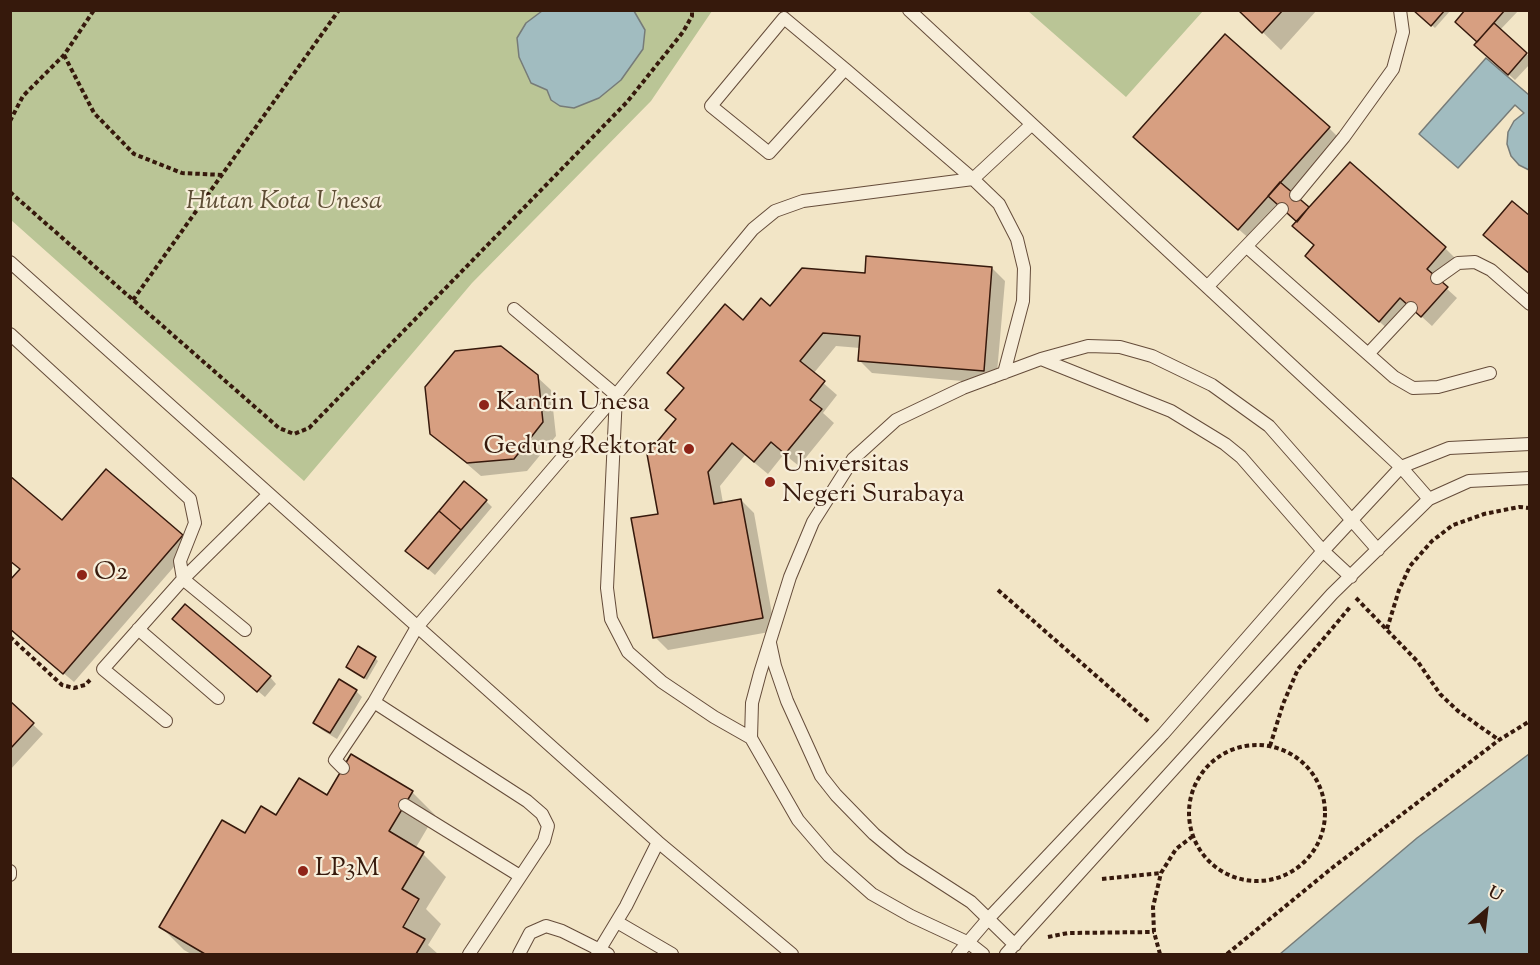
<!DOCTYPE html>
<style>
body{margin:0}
#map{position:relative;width:1540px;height:965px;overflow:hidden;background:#f2e5c6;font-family:"Sorts Mill Goudy",serif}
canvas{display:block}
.frame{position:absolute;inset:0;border:12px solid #36190c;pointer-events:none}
.north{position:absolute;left:1456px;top:881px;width:60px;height:60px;-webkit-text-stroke:4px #f7eeda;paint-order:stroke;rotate:28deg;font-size:16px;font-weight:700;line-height:24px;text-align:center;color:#36190c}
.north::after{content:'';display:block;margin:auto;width:21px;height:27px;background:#36190c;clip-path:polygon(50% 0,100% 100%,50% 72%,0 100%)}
</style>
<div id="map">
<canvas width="1540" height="965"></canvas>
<div class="frame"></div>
<div class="north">U</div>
</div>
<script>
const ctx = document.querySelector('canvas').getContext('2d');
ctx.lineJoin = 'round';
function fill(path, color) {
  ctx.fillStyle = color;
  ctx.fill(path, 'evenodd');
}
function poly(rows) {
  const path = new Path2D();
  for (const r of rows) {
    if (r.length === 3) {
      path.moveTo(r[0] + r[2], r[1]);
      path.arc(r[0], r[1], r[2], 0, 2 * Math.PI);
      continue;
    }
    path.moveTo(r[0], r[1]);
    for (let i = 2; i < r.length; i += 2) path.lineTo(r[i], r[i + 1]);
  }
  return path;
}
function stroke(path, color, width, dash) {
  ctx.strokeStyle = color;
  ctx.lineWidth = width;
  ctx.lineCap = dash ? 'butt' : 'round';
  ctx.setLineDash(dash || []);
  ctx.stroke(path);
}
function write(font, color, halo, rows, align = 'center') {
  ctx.font = font + ' "Sorts Mill Goudy",serif';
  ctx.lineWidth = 4.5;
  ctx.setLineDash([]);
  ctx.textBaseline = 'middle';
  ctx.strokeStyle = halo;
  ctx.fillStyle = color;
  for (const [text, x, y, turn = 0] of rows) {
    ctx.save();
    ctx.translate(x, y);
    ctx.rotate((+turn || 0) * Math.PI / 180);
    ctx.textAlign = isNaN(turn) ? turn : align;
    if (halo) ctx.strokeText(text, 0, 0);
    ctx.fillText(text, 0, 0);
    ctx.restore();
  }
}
fill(poly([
 [11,11,712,11,651,101,472,283,304,481,11,220],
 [1028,11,1203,11,1126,97]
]), '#bac596');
const water = poly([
 [542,11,634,11,645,30,643,49,621,80,599,98,574,108,560,106,551,100,547,90,531,83,519,57,517,38,526,23,542,11],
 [1486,58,1529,95,1529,170,1519,165,1511,156,1507,144,1508,132,1514,121,1524,113,1515,105,1458,168,1419,134,1486,58],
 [1529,754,1529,954,1280,954,1417,838,1529,754]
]);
fill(water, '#a1bcc0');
stroke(water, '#767b78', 1.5);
fill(poly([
 [1240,10,1317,10,1281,50],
 [1415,10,1449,10,1450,11,1435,28],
 [1467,10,1519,10,1500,30,1530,57,1530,64,1515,80,1483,52],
 [1329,128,1342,141,1293,195,1309,209,1350,164,1445,248,1455,258,1436,279,1457,298,1432,326,1411,307,1390,331,1316,266,1316,246,1298,222,1282,207,1252,241,1148,150],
 [992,268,1005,281,996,384,872,373,859,360,860,348,836,346,813,374,837,395,823,413,834,423,799,466,784,454,768,474,745,455,720,486,723,503,741,500,754,513,775,631,668,650,655,637,659,515,677,420,743,322,770,308,866,275],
 [537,377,551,390,556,436,527,471,481,476,431,433],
 [486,501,492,507,435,575,414,557],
 [182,536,192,546,74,682,10,628,21,570,10,561],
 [180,626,270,677,276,684,265,697],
 [375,658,378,661,367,680,348,667],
 [356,691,362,697,337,739,322,730,315,723],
 [10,703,43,734,10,770],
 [412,792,435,815,415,849,423,854,446,877,426,909,441,924,428,945,438,954,191,954,184,950,161,927,245,835,277,817,327,797]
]), '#0003');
const building = poly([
 [1238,10,1283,10,1262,33,1238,10],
 [1413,10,1445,10,1431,26,1413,10],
 [1465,10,1505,10,1477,42,1455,22,1465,10],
 [1494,23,1527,53,1508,75,1474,45,1494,23],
 [1225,34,1330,127,1238,230,1133,137,1225,34],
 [1350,162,1446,247,1427,269,1448,287,1421,317,1400,298,1379,322,1305,256,1314,245,1292,226,1350,162],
 [1280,182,1309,207,1297,222,1268,196,1280,182],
 [1512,201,1530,216,1530,274,1483,235,1512,201],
 [866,256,992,267,984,371,858,361,860,336,823,333,800,361,825,381,810,400,822,409,785,454,771,442,754,462,732,443,708,472,714,504,741,499,763,618,653,638,631,518,658,514,647,454,676,419,665,410,684,388,667,373,725,304,743,320,761,298,770,306,802,268,865,273,866,256],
 [501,346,538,375,543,422,514,459,467,463,430,434,425,387,455,351,501,346],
 [106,469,183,535,63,674,10,629,10,580,20,569,10,561,10,476,62,520,106,469],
 [464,481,487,500,461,530,439,511,464,481],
 [439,511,461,530,428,569,405,551,439,511],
 [185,604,271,676,257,692,172,619,185,604],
 [358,646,376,657,364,678,346,667,358,646],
 [339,679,357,690,330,733,313,723,339,679],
 [10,701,34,723,10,749,10,701],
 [351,754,413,791,389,831,424,852,402,889,419,899,403,927,425,939,416,954,205,954,159,927,222,820,245,833,261,806,276,815,299,778,327,795,351,754]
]);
fill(building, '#d79f81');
stroke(building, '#36190c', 1.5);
const lane = poly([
 [909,10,1371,439,1401,467,1429,499],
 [784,18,845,69,769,153,711,106,784,18],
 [845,69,973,179],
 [1296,195,1344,137,1393,69,1403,32,1400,10],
 [1247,247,1394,377,1413,388,1438,387,1490,373],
 [10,262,658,842,792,954],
 [1437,278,1458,263,1475,262,1491,270,1530,304],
 [1207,287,1282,209],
 [514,309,616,395,607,588,611,619,628,652,662,682,714,717,751,738],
 [10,334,190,499,195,523,180,561,183,579,245,630],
 [1369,353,1411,308],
 [1041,359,1171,411,1225,444,1241,457,1323,551,1351,577],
 [1004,373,1023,301,1024,268,1017,239,999,204,973,179,1031,125],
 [138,629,218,698],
 [770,643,775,666,787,701,821,776,836,795,874,834,903,858,971,902,1015,945],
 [374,702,527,801,542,814,548,826,544,841,469,954],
 [166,721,103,669,183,579,269,494],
 [343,768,335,760,374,702,417,627,616,395,753,229,775,211,803,201,973,179],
 [405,805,520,876],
 [10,871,10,875],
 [617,922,672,954],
 [519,954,530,933,546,926,562,931,608,954],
 [597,954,626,906,658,842],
 [958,954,988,919,1163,734,1323,551,1401,467,1449,448,1530,444],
 [983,954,969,943,911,916,872,894,829,856,798,820,751,738,752,703,760,673,790,577,813,522,853,459,896,420,963,388,1041,359,1088,346,1120,347,1152,356,1212,385,1269,426,1378,550],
 [1006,954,1332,594,1429,499,1469,481,1530,478]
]);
stroke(lane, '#654c3a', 14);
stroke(poly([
 [64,55,94,113,134,154,182,173,223,175],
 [10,121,23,96,64,55,94,10],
 [10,192,279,428,294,434,309,428,627,102,683,32,692,16,692,10],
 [133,300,339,10],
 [998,590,1149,722],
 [1356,598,1418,662,1440,694,1458,711,1499,740],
 [1387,629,1399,590,1410,566,1432,541,1453,525,1484,514,1519,507,1530,508],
 [10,637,62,685,74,688,85,685,90,680],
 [1257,813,68],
 [1270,746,1283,704,1298,669,1351,606],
 [1102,879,1161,873],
 [1048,937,1068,933,1154,932],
 [1160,954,1154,932,1153,907,1161,873,1176,849,1193,836],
 [1227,954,1332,868,1499,740,1530,721]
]), '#36190c', 4, [4.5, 3]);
stroke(lane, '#f7eeda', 12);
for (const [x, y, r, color] of [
 [484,405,6,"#8f2418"],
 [689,449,6,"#8f2418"],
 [770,482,6,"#8f2418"],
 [82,575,6,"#8f2418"],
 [303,871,6,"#8f2418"]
]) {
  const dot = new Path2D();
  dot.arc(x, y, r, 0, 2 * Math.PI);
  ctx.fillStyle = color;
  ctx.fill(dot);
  stroke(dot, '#f7eeda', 2);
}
write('italic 26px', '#5e4d35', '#f7eeda', [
 ["Hutan Kota Unesa",284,204]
]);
write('26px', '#36190c', '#f7eeda', [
 ["Kantin Unesa",496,405],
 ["Gedung Rektorat",677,449,"right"],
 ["Universitas",782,467],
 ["Negeri Surabaya",782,497],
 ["O2",94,575],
 ["LP3M",315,871]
], 'left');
</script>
